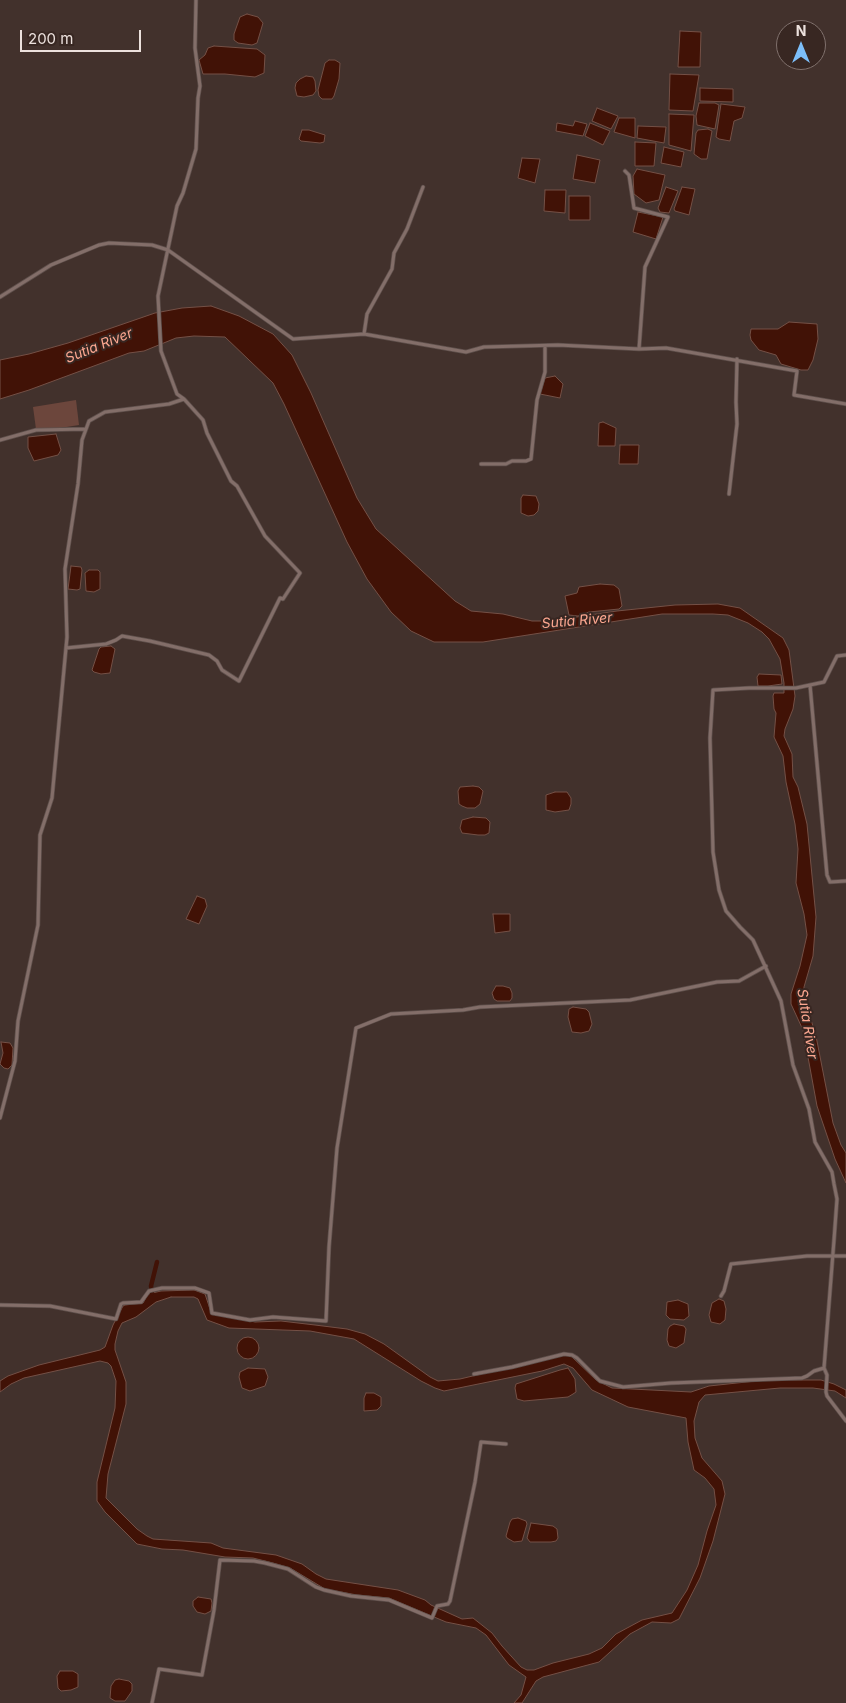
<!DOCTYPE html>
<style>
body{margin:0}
#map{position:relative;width:846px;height:1703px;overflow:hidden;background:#42312c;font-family:Inter,sans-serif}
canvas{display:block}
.north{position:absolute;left:776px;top:20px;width:50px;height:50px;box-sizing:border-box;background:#382722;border:1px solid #80716d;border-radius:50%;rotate:0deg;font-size:14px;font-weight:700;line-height:20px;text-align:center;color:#ece1dd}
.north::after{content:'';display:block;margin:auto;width:18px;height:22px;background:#7cbef9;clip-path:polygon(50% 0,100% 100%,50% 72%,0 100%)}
.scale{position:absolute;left:20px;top:30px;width:121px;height:22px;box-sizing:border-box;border:2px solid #ece1dd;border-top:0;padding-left:6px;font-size:15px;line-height:18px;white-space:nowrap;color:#ece1dd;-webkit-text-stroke:4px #382722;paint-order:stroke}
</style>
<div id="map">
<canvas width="846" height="1703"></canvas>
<div class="north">N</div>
<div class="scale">200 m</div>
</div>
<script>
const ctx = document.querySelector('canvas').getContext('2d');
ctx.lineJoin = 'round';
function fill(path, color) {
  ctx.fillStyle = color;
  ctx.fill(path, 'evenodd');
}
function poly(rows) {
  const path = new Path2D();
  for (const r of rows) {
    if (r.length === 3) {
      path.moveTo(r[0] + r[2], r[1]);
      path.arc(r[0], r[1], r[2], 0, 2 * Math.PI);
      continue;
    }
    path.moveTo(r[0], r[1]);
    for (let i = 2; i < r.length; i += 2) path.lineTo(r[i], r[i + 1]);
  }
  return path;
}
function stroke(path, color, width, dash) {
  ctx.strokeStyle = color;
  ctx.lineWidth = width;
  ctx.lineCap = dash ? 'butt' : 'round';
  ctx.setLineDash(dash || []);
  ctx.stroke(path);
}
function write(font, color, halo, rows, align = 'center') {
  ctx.font = font + ' Inter,sans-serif';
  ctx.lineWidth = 4;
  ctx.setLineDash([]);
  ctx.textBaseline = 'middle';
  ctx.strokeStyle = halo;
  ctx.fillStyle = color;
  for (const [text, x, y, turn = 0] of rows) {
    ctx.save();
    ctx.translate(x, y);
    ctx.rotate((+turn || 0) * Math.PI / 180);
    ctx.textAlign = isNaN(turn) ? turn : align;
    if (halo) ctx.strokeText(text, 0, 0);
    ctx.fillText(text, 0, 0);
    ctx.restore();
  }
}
fill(poly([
 [76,400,79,425,54,429,36,429,33,407]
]), '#6c463c');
const water = poly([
 [247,14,258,17,263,23,257,43,252,45,238,43,234,40,234,34,240,17,247,14],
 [680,31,701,32,700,67,678,67,680,31],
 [214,46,257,49,265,55,264,73,255,77,225,74,203,74,199,60,205,55,208,48,214,46],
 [329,60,335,60,340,63,339,79,334,96,332,99,322,99,319,96,318,90,325,63,329,60],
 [670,74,699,75,693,111,669,110,670,74],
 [306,76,313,77,315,81,316,91,313,95,304,97,297,96,295,88,296,83,300,79,306,76],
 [700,88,733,89,733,102,700,101,700,88],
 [699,103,715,103,719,105,715,129,697,125,696,116,699,103],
 [721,104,745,107,742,118,734,121,730,141,719,139,716,137,721,104],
 [597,108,618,116,611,129,592,121,597,108],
 [669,114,694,115,691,151,669,145,669,114],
 [619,118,635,118,635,138,614,132,619,118],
 [575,121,587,124,583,136,556,131,557,123,573,126,575,121],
 [590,123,610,131,603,145,585,136,590,123],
 [638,126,666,127,664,143,637,138,638,126],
 [708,129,712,131,707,159,701,159,694,154,696,133,698,130,708,129],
 [302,130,309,130,325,135,324,142,320,143,301,141,299,139,302,130],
 [635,142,656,143,654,166,635,166,635,142],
 [664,147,684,152,681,167,661,163,664,147],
 [577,155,600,160,595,183,573,179,577,155],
 [522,158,540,159,535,183,518,178,522,158],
 [637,169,665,175,659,200,646,203,634,194,633,176,637,169],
 [666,187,678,191,669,213,660,212,658,208,666,187],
 [682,187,695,189,689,215,675,211,674,209,682,187],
 [545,190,566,190,565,213,544,211,545,190],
 [569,196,590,196,590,220,569,220,569,196],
 [638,212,663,217,656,239,633,232,638,212],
 [211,306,239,316,273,334,292,355,311,393,357,498,376,529,455,601,471,611,503,614,532,621,550,621,617,611,675,605,718,604,740,608,783,638,789,650,795,696,793,709,785,729,784,736,792,754,793,777,798,787,807,824,816,917,813,956,804,987,804,997,816,1036,833,1123,841,1145,846,1153,846,1183,835,1159,817,1106,803,1030,791,1004,791,994,800,966,807,935,804,914,796,883,798,849,795,824,786,782,783,756,774,737,776,713,774,709,773,696,774,693,784,693,784,683,780,659,769,639,762,632,748,623,728,615,713,614,662,614,483,642,434,642,411,631,391,612,367,579,347,542,284,404,273,383,225,337,194,336,176,338,144,351,129,353,29,390,0,399,0,360,29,354,68,343,155,313,182,308,211,306],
 [789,322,817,324,818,339,813,360,808,370,801,370,781,364,776,355,759,350,751,340,750,335,751,329,778,329,789,322],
 [555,376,563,384,560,398,540,394,545,378,555,376],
 [603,422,616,428,615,446,598,446,599,423,603,422],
 [56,434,61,450,58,455,34,461,28,448,28,437,56,434],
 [620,445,639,445,638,464,619,464,620,445],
 [523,495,536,496,539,504,538,511,534,515,528,516,521,513,521,498,523,495],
 [71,566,81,567,82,570,80,589,77,590,68,589,71,566],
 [89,570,98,570,100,572,100,589,94,592,86,591,85,573,89,570],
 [600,584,614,585,619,589,622,606,619,609,589,612,578,616,569,615,565,596,577,593,579,587,600,584],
 [111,646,115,649,110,673,101,674,94,672,92,670,99,649,101,647,111,646],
 [759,674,781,675,782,684,768,686,758,686,757,677,759,674],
 [473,786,479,787,483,791,480,804,475,808,467,808,462,806,459,804,458,791,460,787,473,786],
 [555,792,567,792,571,798,571,804,569,810,555,812,546,810,546,795,555,792],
 [473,817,486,818,490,822,489,833,485,835,478,835,462,833,460,828,462,820,473,817],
 [197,896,205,899,207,906,199,924,186,919,197,896],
 [493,914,510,914,510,931,495,933,493,914],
 [496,986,503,986,510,988,512,993,512,998,510,1001,497,1001,494,999,492,993,496,986],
 [573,1007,586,1009,589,1012,592,1024,589,1031,581,1033,572,1032,568,1017,569,1009,573,1007],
 [1,1042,10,1043,13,1048,12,1065,8,1069,4,1068,0,1064,3,1053,1,1042],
 [194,1290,205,1294,211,1312,255,1322,281,1321,315,1325,347,1329,365,1334,384,1344,430,1377,438,1381,460,1379,557,1356,570,1355,596,1380,612,1388,691,1392,709,1386,765,1380,821,1380,834,1384,846,1390,846,1398,835,1391,813,1388,780,1388,705,1395,699,1402,694,1421,695,1438,702,1458,722,1481,725,1494,713,1541,700,1578,679,1619,671,1623,652,1622,630,1634,599,1662,543,1677,536,1681,522,1703,514,1703,521,1695,526,1677,509,1665,486,1635,476,1628,446,1622,389,1598,357,1595,325,1589,290,1568,273,1563,253,1558,225,1557,183,1550,162,1549,137,1544,105,1512,97,1501,97,1482,115,1408,116,1381,111,1366,108,1363,100,1361,24,1378,11,1384,0,1392,0,1381,8,1376,39,1365,100,1350,105,1347,113,1325,123,1306,125,1305,143,1303,148,1294,161,1291,194,1290],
 [171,1297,194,1297,198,1299,207,1320,229,1328,310,1331,354,1339,421,1381,435,1388,444,1391,542,1371,564,1364,573,1368,592,1390,628,1407,686,1418,688,1442,694,1470,705,1478,714,1489,716,1505,707,1531,698,1565,687,1590,672,1613,642,1620,616,1634,602,1648,589,1654,553,1663,534,1670,527,1670,521,1667,502,1646,492,1633,473,1618,462,1619,431,1605,425,1600,398,1590,326,1579,316,1574,302,1564,276,1555,223,1548,211,1543,153,1539,147,1536,137,1529,106,1498,108,1474,126,1404,126,1382,115,1350,115,1344,118,1331,122,1323,136,1317,156,1302,171,1297],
 [719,1299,724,1301,726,1309,725,1320,720,1324,711,1322,709,1315,712,1303,719,1299],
 [678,1300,688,1304,689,1316,684,1320,670,1319,666,1315,667,1302,678,1300],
 [674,1324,684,1326,686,1329,684,1343,676,1348,669,1346,667,1340,668,1329,670,1326,674,1324],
 [248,1348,11],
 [248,1368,265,1369,268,1377,265,1386,250,1391,242,1388,239,1377,240,1372,248,1368],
 [568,1368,575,1379,576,1392,573,1394,568,1397,524,1401,517,1399,515,1388,516,1384,560,1370,568,1368],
 [366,1393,374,1393,381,1397,381,1406,377,1410,364,1411,364,1398,366,1393],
 [518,1518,526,1521,527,1524,522,1541,514,1542,507,1538,506,1536,510,1522,512,1519,518,1518],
 [531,1523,553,1526,557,1529,558,1538,556,1541,551,1542,530,1542,527,1538,531,1523],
 [198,1597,211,1599,212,1603,211,1611,205,1614,197,1612,193,1606,193,1601,198,1597],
 [60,1671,73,1671,78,1674,78,1687,71,1690,61,1691,58,1688,57,1676,60,1671],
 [119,1679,129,1681,132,1684,132,1691,125,1701,115,1701,110,1698,111,1686,115,1680,119,1679]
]);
fill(water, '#411206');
stroke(water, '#745046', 1);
stroke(poly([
 [152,1293,151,1286,157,1262]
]), '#411206', 4.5);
const minor = poly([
 [625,171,629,175,634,208,668,217,645,267,639,349],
 [0,297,51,265,99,245,109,243,152,245,168,250,293,339,364,334,466,352,484,347,558,345,639,349,666,348,797,371,794,395,846,404],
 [364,334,367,314,392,269,394,253,407,229,423,187],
 [0,440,36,430,86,429],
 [481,464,506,464,512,461,526,461,531,459,537,400,545,372,545,346],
 [729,494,737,424,736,402,737,359],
 [66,648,106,644,116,640,122,636,150,641,209,655,217,661,222,670,239,681,280,598,283,599,300,573,265,536,237,486,231,481,207,433,203,420,184,399,177,394,161,351,158,296,177,206,183,193,196,149,198,98,200,86,195,48,196,0],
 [846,655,837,656,824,682,796,688,749,688,713,690,710,738,713,852,719,890,726,911,740,927,753,940,781,1001,793,1065,809,1109,815,1142,832,1172,834,1184,837,1199,834,1240,824,1368,827,1375,826,1392,827,1396,846,1421],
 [810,685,827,875,830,882,846,881],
 [0,1118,15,1061,18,1021,38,925,40,835,52,798,67,637,65,569,78,484,82,440,89,421,105,412,169,404,184,399],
 [721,1296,724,1291,731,1264,807,1256,846,1256],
 [0,1305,50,1306,116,1319,121,1304,123,1303,141,1302,149,1291,162,1288,195,1288,209,1293,212,1313,250,1320,273,1317,326,1321,329,1247,337,1148,356,1028,391,1014,463,1010,480,1007,630,1000,717,982,739,981,766,966],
 [474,1374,512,1367,564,1354,572,1355,577,1358,600,1381,623,1387,671,1383,802,1378,807,1376,814,1371,824,1368],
 [152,1703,159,1669,202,1675,214,1610,220,1560,254,1561,265,1563,288,1569,316,1587,324,1590,351,1596,389,1600,432,1618,437,1606,448,1604,450,1601,475,1482,481,1442,506,1444]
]);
stroke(minor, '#5f504c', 4.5);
stroke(minor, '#836e69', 3);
write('italic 14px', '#fca790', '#382722', [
 ["Sutia River",99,346,-22],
 ["Sutia River",577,621,-5],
 ["Sutia River",807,1024,81]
]);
</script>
